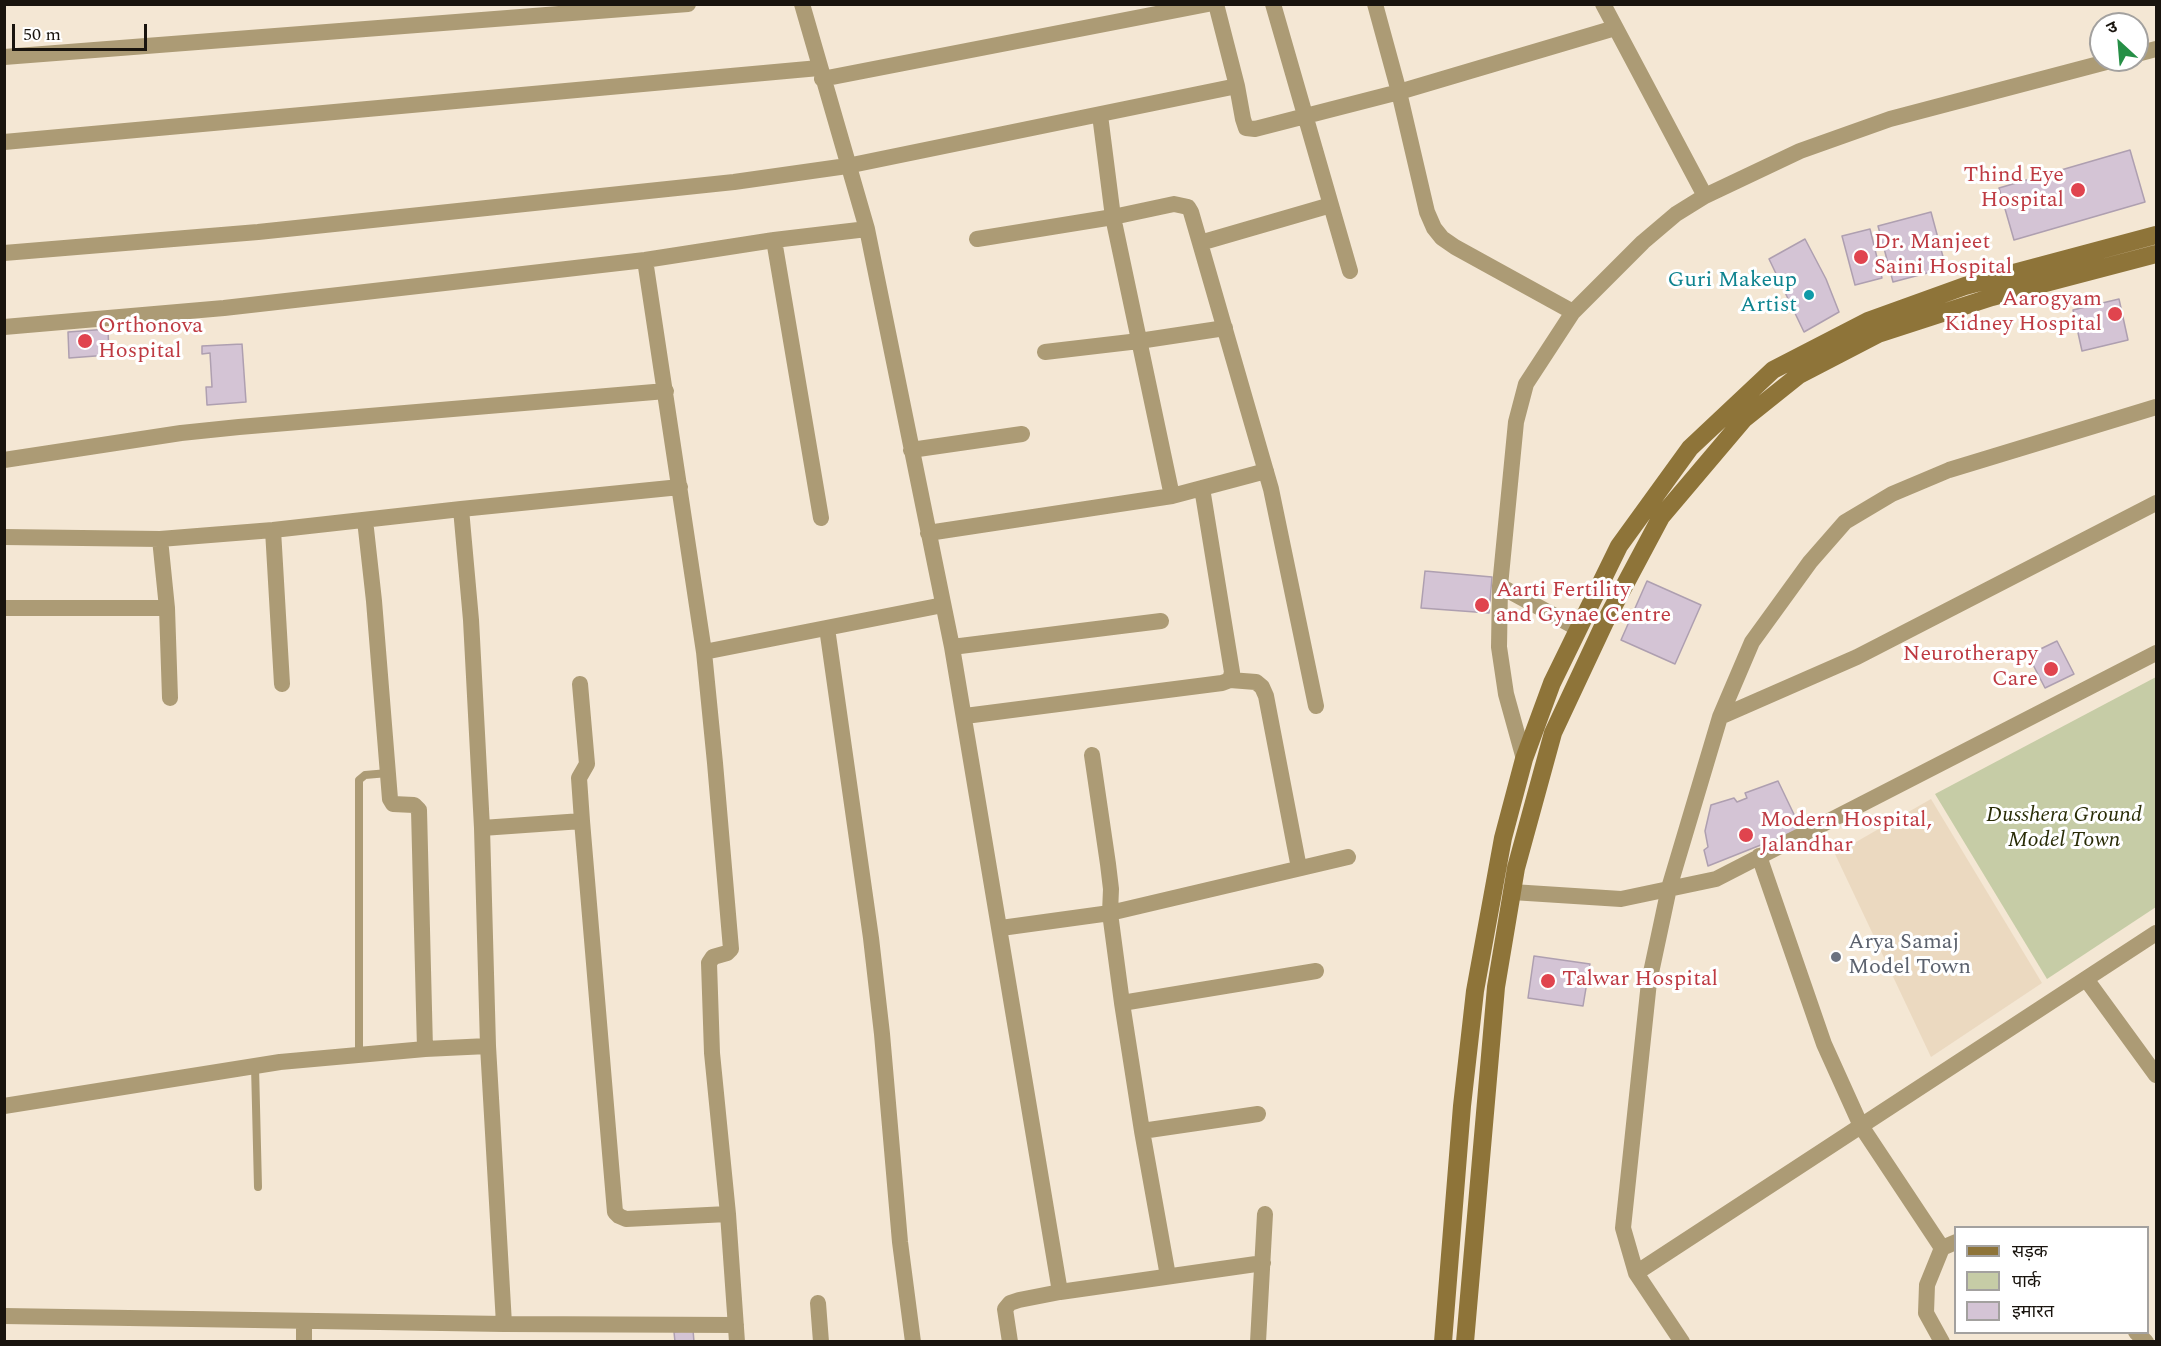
<!DOCTYPE html>
<meta charset="utf-8">
<style>
body{margin:0}
#map{position:relative;width:2161px;height:1346px;overflow:hidden;background:#f4e7d4;font-family:Spectral,"Noto Sans Devanagari",serif}
canvas{display:block}
.frame{position:absolute;inset:0;border:6px solid #19140e;pointer-events:none}
.legend{position:absolute;left:1954px;top:1226px;width:195px;height:108px;box-sizing:border-box;background:#fff;border:2px solid #a3a19f;margin:0;padding:8px 10px;list-style:none;font-size:18px;color:#19140e}
.legend li{display:flex;align-items:center;gap:12px;height:30px}
.legend b{width:30px;border:2px solid #a3a19f}
.north{position:absolute;left:2089px;top:12px;width:60px;height:60px;box-sizing:border-box;background:#fff;border:2px solid #a3a19f;border-radius:50%;rotate:334deg;font-size:16px;font-weight:700;line-height:24px;text-align:center;color:#19140e}
.north::after{content:'';display:block;margin:auto;width:21px;height:27px;background:#268f46;clip-path:polygon(50% 0,100% 100%,50% 72%,0 100%)}
.scale{position:absolute;left:12px;top:24px;width:135px;height:27px;box-sizing:border-box;border:3px solid #19140e;border-top:0;padding-left:8px;font-size:18px;line-height:21px;white-space:nowrap;color:#19140e;-webkit-text-stroke:4px #fff;paint-order:stroke}
</style>
<div id="map">
<canvas width="2161" height="1346"></canvas>
<div class="frame"></div>
<ul class="legend">
<li><b style="height:8px;background:#8e7439"></b>सड़क</li>
<li><b style="height:16px;background:#c6cca6"></b>पार्क</li>
<li><b style="height:16px;background:#d4c4d5"></b>इमारत</li>
</ul>
<div class="north">उ</div>
<div class="scale">50 m</div>
</div>
<script>
const ctx = document.querySelector('canvas').getContext('2d');
ctx.lineJoin = 'round';
function fill(path, color) {
  ctx.fillStyle = color;
  ctx.fill(path, 'evenodd');
}
function poly(rows) {
  const path = new Path2D();
  for (const r of rows) {
    path.moveTo(r[0], r[1]);
    for (let i = 2; i < r.length; i += 2) path.lineTo(r[i], r[i + 1]);
  }
  return path;
}
function stroke(path, color, width, dash) {
  ctx.strokeStyle = color;
  ctx.lineWidth = width;
  ctx.lineCap = dash ? 'butt' : 'round';
  ctx.setLineDash(dash || []);
  ctx.stroke(path);
}
function write(font, color, halo, rows, align = 'center') {
  ctx.font = font + ' Spectral,serif';
  ctx.lineWidth = 6;
  ctx.setLineDash([]);
  ctx.textBaseline = 'middle';
  ctx.strokeStyle = halo;
  ctx.fillStyle = color;
  for (const [text, x, y, turn = 0] of rows) {
    ctx.save();
    ctx.translate(x, y);
    ctx.rotate((+turn || 0) * Math.PI / 180);
    ctx.textAlign = isNaN(turn) ? turn : align;
    if (halo) ctx.strokeText(text, 0, 0);
    ctx.fillText(text, 0, 0);
    ctx.restore();
  }
}
fill(poly([
 [1931,799,2042,983,1931,1057,1835,854]
]), '#ebd9c0');
fill(poly([
 [2156,677,2156,907,2047,979,1935,794]
]), '#c6cca6');
const building = poly([
 [2130,150,2145,202,2014,240,1999,188,2130,150],
 [1931,212,1946,268,1893,282,1878,226,1931,212],
 [1870,229,1882,278,1855,285,1842,236,1870,229],
 [1805,239,1826,279,1839,312,1804,332,1769,259,1805,239],
 [2119,299,2128,340,2082,351,2073,310,2119,299],
 [108,329,109,355,69,358,68,332,108,329],
 [242,344,246,402,207,405,206,387,212,387,210,353,202,354,202,346,242,344],
 [1425,571,1492,577,1489,613,1421,608,1425,571],
 [1647,581,1701,605,1675,664,1621,640,1647,581],
 [2057,641,2074,674,2045,688,2028,655,2057,641],
 [1778,781,1801,829,1708,866,1704,850,1708,847,1705,831,1711,805,1734,798,1737,802,1747,798,1745,793,1778,781],
 [1534,956,1590,964,1583,1006,1528,998,1534,956],
 [693,1330,694,1342,675,1342,674,1332,693,1330]
]);
fill(building, '#d4c4d5');
stroke(building, '#ae9fb0', 1.5);
stroke(poly([
 [359,1055,359,780,365,775,388,773],
 [255,1066,258,1187]
]), '#ac9b75', 8);
stroke(poly([
 [802,4,867,229,952,647,1060,1292],
 [1216,4,1237,86,1243,119,1246,128,1255,129,1399,92,1615,28],
 [1273,4,1350,271],
 [1375,4,1399,92,1427,212,1434,228,1442,238,1455,247,1573,312],
 [1603,4,1705,196],
 [2137,54,2156,49],
 [4,57,688,4],
 [822,79,1208,4],
 [1100,115,1113,217,1172,496],
 [4,142,819,68],
 [977,239,1113,217,1174,204,1188,207,1191,212,1200,243,1271,489,1316,706],
 [774,240,821,518],
 [1200,243,1331,205],
 [4,253,258,232,734,182,847,166,1237,86],
 [645,260,704,652,715,763,731,949,727,953,713,957,709,963,712,1053,728,1214,737,1342],
 [4,327,224,308,462,281,645,260,774,240,867,229],
 [1045,352,1139,341,1225,328],
 [911,450,1022,434],
 [4,460,181,433,239,427,666,391],
 [461,509,471,620,482,828,488,1046,504,1324],
 [365,520,374,601,390,799,393,804,414,805,419,810,425,1049],
 [273,530,282,684],
 [928,533,1172,496,1266,471],
 [4,537,160,539,273,530,461,509,680,487],
 [160,539,167,608,170,698],
 [1500,586,1577,628],
 [4,608,167,608],
 [827,628,871,938,882,1034,900,1242,913,1342],
 [952,647,1161,621],
 [704,652,943,605],
 [1230,680,1256,682,1262,687,1266,696,1299,868],
 [580,684,587,764,579,778,582,821,615,1212,619,1216,626,1219,728,1214],
 [965,716,1222,683,1230,680,1232,672,1202,488],
 [1720,717,1857,657,2156,503],
 [1092,755,1108,864,1111,889,1110,913,1122,1003,1142,1131,1168,1276],
 [1524,759,1506,694,1499,647,1500,586,1516,422,1526,384,1573,312,1643,242,1676,214,1705,196,1800,151,1890,119,2114,60],
 [482,828,582,821],
 [1759,856,1824,1044,1861,1126,1942,1248],
 [1512,892,1621,899,1716,879,2156,653],
 [1001,928,1110,913,1348,857],
 [2086,979,2156,1075],
 [1122,1003,1316,971],
 [4,1106,280,1062,425,1049,488,1046],
 [1142,1131,1258,1114],
 [1636,1273,2156,933],
 [818,1303,821,1342],
 [4,1316,504,1324,736,1325],
 [304,1321,304,1342],
 [2136,1332,2146,1342],
 [1010,1342,1005,1309,1010,1303,1019,1300,1060,1292,1263,1263],
 [1258,1342,1265,1214],
 [1682,1342,1636,1273,1623,1228,1649,982,1669,888,1720,717,1752,642,1810,562,1845,522,1892,494,1949,470,2156,407],
 [1942,1342,1926,1313,1927,1285,1942,1248,1956,1242]
]), '#ac9b75', 16);
stroke(poly([
 [1443,1342,1462,1106,1475,991,1503,838,1524,759,1552,683,1619,546,1690,448,1773,370,1868,321,1965,286,2156,235],
 [1465,1342,1496,987,1516,868,1553,733,1605,622,1661,517,1744,419,1799,375,1878,334,1992,297,2156,254]
]), '#8e7439', 18);
for (const [x, y, r, color] of [
 [2078,190,8,"#e0444e"],
 [1861,257,8,"#e0444e"],
 [1809,295,6,"#0f9aa8"],
 [2115,314,8,"#e0444e"],
 [85,341,8,"#e0444e"],
 [1482,605,8,"#e0444e"],
 [2051,669,8,"#e0444e"],
 [1746,835,8,"#e0444e"],
 [1836,957,6,"#6b7280"],
 [1548,981,8,"#e0444e"]
]) {
  const dot = new Path2D();
  dot.arc(x, y, r, 0, 2 * Math.PI);
  ctx.fillStyle = color;
  ctx.fill(dot);
  stroke(dot, '#fff', 2);
}
write('22px', '#be3a42', '#fff', [
 ["Thind Eye",2064,177,"right"],
 ["Hospital",2064,202,"right"],
 ["Dr. Manjeet",1874,244],
 ["Saini Hospital",1874,269],
 ["Aarogyam",2102,301,"right"],
 ["Kidney Hospital",2102,326,"right"],
 ["Orthonova",98,328],
 ["Hospital",98,353],
 ["Aarti Fertility",1496,592],
 ["and Gynae Centre",1496,617],
 ["Neurotherapy",2038,656,"right"],
 ["Care",2038,681,"right"],
 ["Modern Hospital,",1760,822],
 ["Jalandhar",1760,847],
 ["Talwar Hospital",1562,981]
], 'left');
write('22px', '#0d838f', '#fff', [
 ["Guri Makeup",1797,282],
 ["Artist",1797,307]
], 'right');
write('italic 22px', '#292c06', '#fff', [
 ["Dusshera Ground",2064,817],
 ["Model Town",2064,842]
]);
write('22px', '#5b616d', '#fff', [
 ["Arya Samaj",1848,944],
 ["Model Town",1848,969]
], 'left');
</script>
